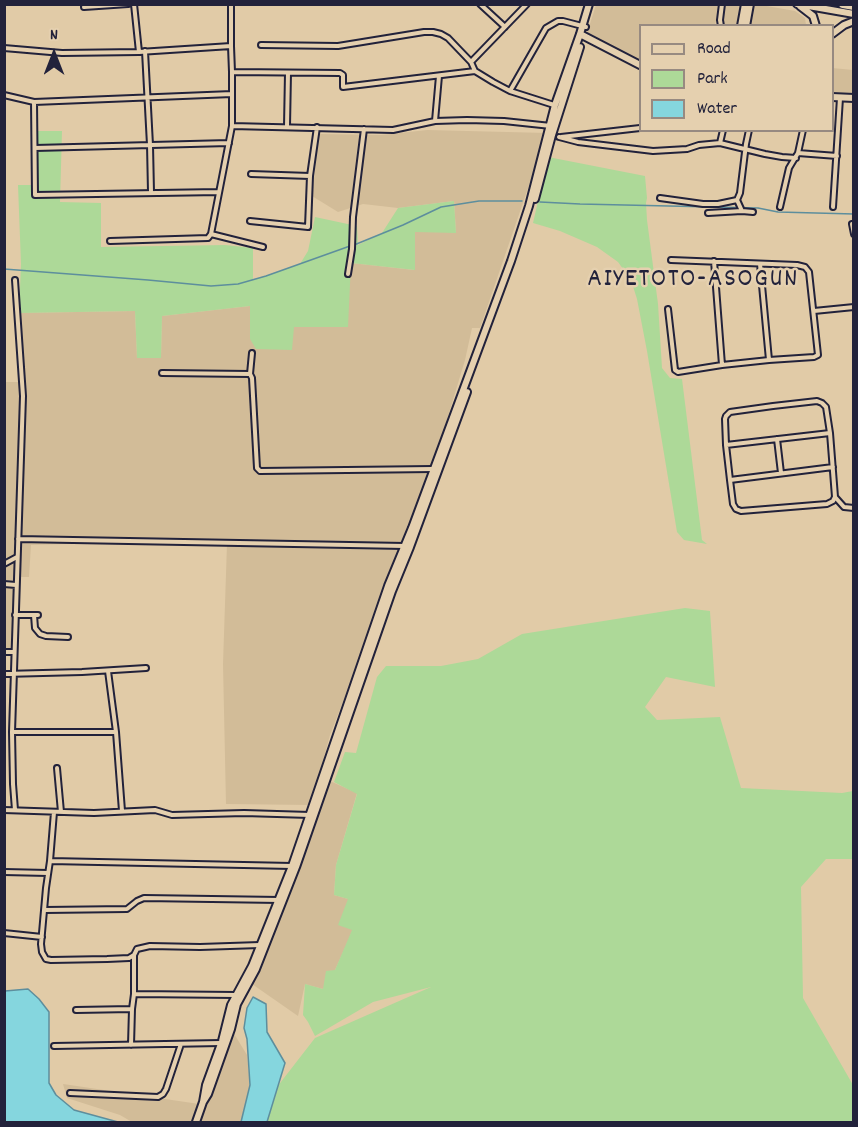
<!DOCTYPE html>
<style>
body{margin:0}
#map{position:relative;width:858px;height:1127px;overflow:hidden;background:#e1cba7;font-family:Dekko,sans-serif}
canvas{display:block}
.frame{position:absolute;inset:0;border:6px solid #22223b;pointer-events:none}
.legend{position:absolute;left:639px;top:24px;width:195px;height:108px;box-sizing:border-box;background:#e5d0af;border:2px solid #978a81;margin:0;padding:8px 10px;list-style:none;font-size:18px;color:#22223b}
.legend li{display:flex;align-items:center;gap:12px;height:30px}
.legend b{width:30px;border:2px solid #978a81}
.north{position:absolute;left:24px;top:24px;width:60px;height:60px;-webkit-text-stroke:4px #e5d0af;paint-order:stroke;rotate:0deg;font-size:16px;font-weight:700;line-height:24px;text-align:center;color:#22223b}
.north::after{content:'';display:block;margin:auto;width:21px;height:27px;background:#22223b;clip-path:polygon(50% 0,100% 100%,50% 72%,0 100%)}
</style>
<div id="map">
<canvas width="858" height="1127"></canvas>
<div class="frame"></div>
<ul class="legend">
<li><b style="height:8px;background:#e5d0af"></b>Road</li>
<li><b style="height:16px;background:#add998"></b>Park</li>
<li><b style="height:16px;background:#85d6de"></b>Water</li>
</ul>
<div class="north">N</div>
</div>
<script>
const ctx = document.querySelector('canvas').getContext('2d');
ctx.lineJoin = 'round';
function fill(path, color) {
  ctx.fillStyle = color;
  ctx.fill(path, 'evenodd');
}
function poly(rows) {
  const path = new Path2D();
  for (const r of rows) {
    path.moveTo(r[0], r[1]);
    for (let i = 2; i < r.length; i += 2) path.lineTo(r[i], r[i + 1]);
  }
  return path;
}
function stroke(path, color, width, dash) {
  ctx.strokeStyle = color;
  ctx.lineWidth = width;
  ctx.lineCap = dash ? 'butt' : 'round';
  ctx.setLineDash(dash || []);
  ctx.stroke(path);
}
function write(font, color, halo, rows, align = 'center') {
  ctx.font = font + ' Dekko,sans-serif';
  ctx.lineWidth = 5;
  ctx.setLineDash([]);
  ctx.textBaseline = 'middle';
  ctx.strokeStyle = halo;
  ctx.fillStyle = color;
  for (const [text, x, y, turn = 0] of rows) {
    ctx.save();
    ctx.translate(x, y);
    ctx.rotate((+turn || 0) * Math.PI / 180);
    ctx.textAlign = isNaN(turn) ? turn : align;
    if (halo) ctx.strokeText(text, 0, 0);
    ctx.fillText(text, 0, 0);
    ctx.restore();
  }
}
fill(poly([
 [596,5,761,5,795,11,805,18,806,25,717,25,718,12,715,25,640,26,640,63,587,33],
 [832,68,853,70,853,100,833,98],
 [427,130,547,133,480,328,472,328,465,360,427,486,330,735,311,805,226,804,223,664,227,544,147,542,31,545,29,577,18,577,13,656,5,656,4,382,22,382,19,313,135,311,137,358,161,357,162,316,250,306,250,339,294,327,351,263,414,270,415,232,456,232,454,201,398,208,363,204,338,212,312,196,319,134,381,135],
 [330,781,357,793,336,865,334,895,348,899,353,930,335,970,323,989,305,984,298,1016,252,984,279,919],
 [226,1027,233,1032,247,1055,250,1085,241,1122,132,1122,120,1115,67,1098,63,1084,199,1104,211,1076]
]), '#d2bc98');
fill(poly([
 [37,131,62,131,60,202,101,203,101,247,225,245,253,248,253,280,300,264,308,251,315,217,357,226,358,245,382,233,398,208,454,201,456,233,415,232,415,270,351,263,348,327,294,327,292,350,256,349,250,339,250,306,162,316,161,358,137,358,135,311,19,313,21,264,18,185,37,185],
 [548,157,645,176,647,198,646,203,647,220,658,304,662,368,670,378,682,379,702,540,707,544,684,540,677,532,647,351,637,299,631,280,618,262,597,247,560,231,533,223],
 [685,608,710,611,715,687,666,677,645,707,657,720,720,717,741,788,842,793,853,791,853,859,826,859,801,887,803,998,853,1085,853,1122,267,1122,277,1087,315,1038,431,987,373,1002,315,1036,308,1022,303,1015,305,984,323,989,326,971,335,970,352,930,338,925,348,899,334,895,336,865,357,794,334,782,345,752,356,753,377,677,386,666,441,666,478,659,522,634]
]), '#add998');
const water = poly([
 [28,989,39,999,49,1012,49,1083,56,1095,74,1110,118,1122,5,1122,5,991,28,989],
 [253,997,266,1004,267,1032,285,1063,267,1122,241,1122,250,1085,247,1039,244,1028,247,1008,253,997]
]);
fill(water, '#85d6de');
stroke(water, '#5d8e9d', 1.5);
stroke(poly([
 [540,202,580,204,758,208,778,212,854,214],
 [354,245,403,225,441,207,479,201,522,201],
 [4,269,148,280,211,286,238,284,266,276,350,246]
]), '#5d8e9d', 1.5);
const street = poly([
 [134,4,139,52],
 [480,4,505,27],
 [84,7,128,4],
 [721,26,720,20,722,4],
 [261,45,338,46,424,32,433,32,441,34,448,38,471,62,475,71,493,82,510,91,554,105],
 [231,46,231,4],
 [4,48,62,53,139,52,231,46,232,72],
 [145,51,150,145,151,192],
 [471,62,527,4],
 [510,91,546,28,558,21,563,21,586,27],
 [4,95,34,102,232,94],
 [34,102,35,195,219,192],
 [435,121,439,76],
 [232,126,393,130,435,121,467,120,504,121,551,126],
 [287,126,288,73],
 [559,137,578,142,653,151,687,149,699,145,720,143,765,154,782,157,796,158],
 [561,137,640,128],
 [720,143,723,130],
 [35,148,229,143],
 [798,153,837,156],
 [251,174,310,176],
 [660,198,703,204,718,204,737,200,740,193,746,144,749,130],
 [737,200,742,211,753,212],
 [780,207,789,168,798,153,803,130],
 [833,207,840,98],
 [708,213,742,211],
 [250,221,308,227,310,176,317,127],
 [852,224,854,234],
 [211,234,232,126,232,72,340,73,343,75,343,87,475,71],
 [110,241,208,238,211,234,263,247],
 [714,261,722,365],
 [760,264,769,360],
 [348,274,352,249,353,217,364,129],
 [15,280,23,396,12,732,13,784,15,810],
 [668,309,675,370,678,372,722,365,769,360,814,357,818,355,809,272,805,267,797,265,671,260],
 [814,311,854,307],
 [162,373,250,374,252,378,257,468,260,471,433,469],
 [250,374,252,353],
 [777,439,781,473],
 [726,445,830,433],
 [730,480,833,467],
 [835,497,833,501,827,504,741,511,736,509,733,504,730,480,726,445,725,419,726,416,730,412,773,406,817,401,822,403,826,407,830,433,835,497,844,507,854,508],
 [18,539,405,546],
 [4,564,17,557],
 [4,584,16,585],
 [15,615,38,615],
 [34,615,35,628,40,634,46,636,68,637],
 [4,652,14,652],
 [108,671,116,732,122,811],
 [4,674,82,672,146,668],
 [12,732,116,732],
 [57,768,61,812],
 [4,810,94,813,155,810,172,815,244,813,310,815],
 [50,861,54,812],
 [4,872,48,873],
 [45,910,127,909,137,901,144,898,280,900],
 [4,933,42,937],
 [134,955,137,949,150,946,200,947,260,945],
 [134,994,236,995],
 [76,1010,132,1009],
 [131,1045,132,1009,134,994,134,955,129,958,107,959,51,960,46,959,42,952,41,944,46,888,50,861,292,866],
 [54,1046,221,1043],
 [70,1093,158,1097,163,1094,166,1089,181,1044]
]);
const secondary = poly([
 [580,34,640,65],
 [832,97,854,98],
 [535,199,552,135,580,47],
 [203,1102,208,1094,231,1029,237,1004,256,969,296,867,392,591,410,547,467,392],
 [196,1122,203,1102,206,1085,222,1041,231,1005,252,966,292,866,388,586,412,528,511,261,529,206,555,105,580,34,589,4]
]);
const primary = poly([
 [797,4,854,14],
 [800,6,813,16,816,26],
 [741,26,745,4],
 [746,26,750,4],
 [832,34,844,25,854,21]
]);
const highway = poly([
 [843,4,854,6]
]);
stroke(street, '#22223b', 8);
stroke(secondary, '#22223b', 10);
stroke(primary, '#22223b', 10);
stroke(highway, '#22223b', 12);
stroke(street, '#e5d0af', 4);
stroke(secondary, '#e5d0af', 6);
stroke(primary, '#e5d0af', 6);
stroke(highway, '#e5d0af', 8);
ctx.letterSpacing = '1.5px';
write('27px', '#22223b', '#e5d0af', [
 ["AIYETOTO-ASOGUN",693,281]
]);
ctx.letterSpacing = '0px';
</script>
